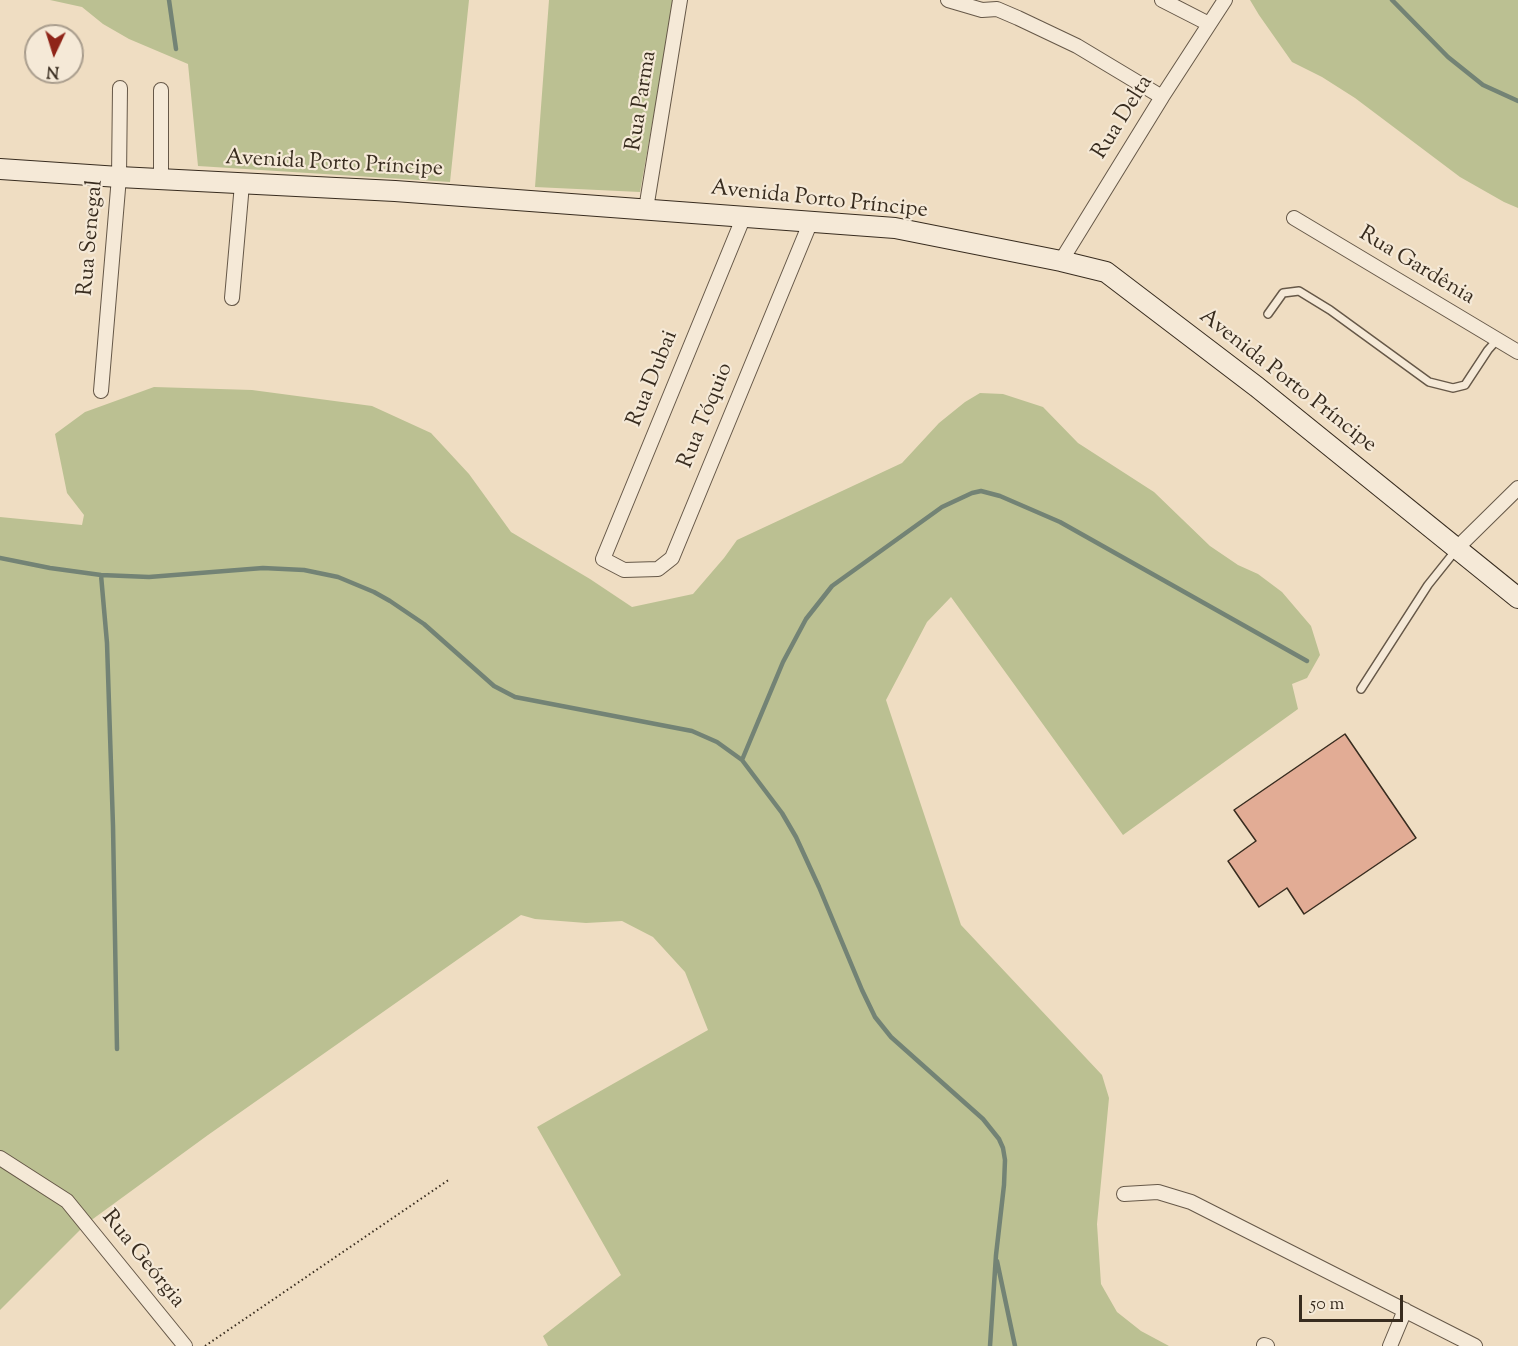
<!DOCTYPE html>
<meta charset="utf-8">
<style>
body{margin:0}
#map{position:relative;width:1518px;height:1346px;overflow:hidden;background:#efddc2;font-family:"Sorts Mill Goudy",serif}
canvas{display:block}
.north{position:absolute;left:24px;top:24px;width:60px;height:60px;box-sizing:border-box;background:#f5e9d7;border:2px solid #a99d8d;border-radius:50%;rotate:184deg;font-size:16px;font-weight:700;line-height:24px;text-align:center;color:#382c1f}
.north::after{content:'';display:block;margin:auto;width:21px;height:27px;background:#8f2418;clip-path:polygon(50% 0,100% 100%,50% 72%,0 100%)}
.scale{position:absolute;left:1299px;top:1295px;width:104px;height:27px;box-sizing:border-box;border:3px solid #382c1f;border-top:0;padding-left:8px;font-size:18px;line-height:21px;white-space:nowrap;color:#382c1f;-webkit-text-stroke:4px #f5e9d7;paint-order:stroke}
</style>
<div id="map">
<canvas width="1518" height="1346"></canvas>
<div class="north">N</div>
<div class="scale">50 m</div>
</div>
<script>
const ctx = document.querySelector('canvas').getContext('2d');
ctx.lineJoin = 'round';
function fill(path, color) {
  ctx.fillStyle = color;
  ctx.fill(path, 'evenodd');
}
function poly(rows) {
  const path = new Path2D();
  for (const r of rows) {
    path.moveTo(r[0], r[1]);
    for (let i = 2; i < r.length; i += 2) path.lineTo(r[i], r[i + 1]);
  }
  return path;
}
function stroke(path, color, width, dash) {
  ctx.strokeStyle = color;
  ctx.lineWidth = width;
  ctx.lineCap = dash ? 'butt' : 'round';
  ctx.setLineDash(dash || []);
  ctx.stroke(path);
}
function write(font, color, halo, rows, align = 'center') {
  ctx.font = font + ' "Sorts Mill Goudy",serif';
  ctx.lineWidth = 4.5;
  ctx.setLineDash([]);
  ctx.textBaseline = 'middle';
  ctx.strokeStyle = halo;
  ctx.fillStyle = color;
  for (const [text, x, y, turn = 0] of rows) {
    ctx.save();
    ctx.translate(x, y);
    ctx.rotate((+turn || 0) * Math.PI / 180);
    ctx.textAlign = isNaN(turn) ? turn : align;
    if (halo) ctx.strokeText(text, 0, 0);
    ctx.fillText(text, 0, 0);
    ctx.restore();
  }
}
fill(poly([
 [50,0,469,0,450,182,198,166,188,64,129,39,103,24,82,7],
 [549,0,674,0,640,192,535,187],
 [1250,0,1518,0,1518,208,1504,202,1460,177,1355,98,1322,77,1292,62,1259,15],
 [154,387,252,390,372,406,431,433,469,474,511,532,590,579,632,607,693,594,724,558,737,540,902,463,939,423,965,402,980,393,1003,394,1043,407,1078,443,1154,492,1210,546,1238,565,1258,574,1282,592,1311,626,1320,655,1307,678,1292,684,1298,709,1123,835,951,597,927,622,886,700,961,925,1102,1075,1109,1098,1097,1224,1101,1284,1117,1312,1141,1331,1169,1346,548,1346,543,1336,621,1275,537,1127,708,1030,685,972,653,937,622,921,586,923,535,919,521,915,208,1135,86,1224,0,1310,0,517,82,525,84,515,67,493,55,434,85,412]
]), '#bbc092');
stroke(poly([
 [169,0,176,49],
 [1392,0,1448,57,1483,85,1518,101],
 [0,558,50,568,101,575,149,577,263,568,304,570,338,577,374,592,390,601,424,624,494,686,515,697,692,731,717,742,742,760,782,813,796,837,819,887,862,990,875,1017,891,1037,983,1119,999,1139,1003,1148,1005,1160,1004,1185,996,1255,990,1346],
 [101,575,107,643,113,826,117,1049],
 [742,760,783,662,806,619,832,586,942,507,972,493,981,491,1000,496,1060,522,1307,661],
 [997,1261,1015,1346]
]), '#738375', 4.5);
const building = poly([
 [1345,734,1416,838,1304,914,1287,888,1259,907,1228,861,1256,841,1234,810,1345,734]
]);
fill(building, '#e2ac95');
stroke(building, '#382c1f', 1.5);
const lane = poly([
 [1268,314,1283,293,1299,291,1330,310,1429,382,1453,388,1465,385,1488,350,1497,340],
 [1361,689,1428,585,1456,550]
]);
const street = poly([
 [948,0,982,10,997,9,1018,18,1077,46,1162,97],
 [1162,0,1209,24],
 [161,90,161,179],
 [646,209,680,0],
 [744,216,603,559,624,570,658,569,672,558,811,221],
 [1294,218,1518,352],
 [1061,261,1162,97,1225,0],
 [232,298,242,184],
 [101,391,119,177,120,88],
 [1457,548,1518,488],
 [0,1158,67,1201,185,1346],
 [1124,1194,1158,1192,1191,1202,1475,1346],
 [1264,1345,1267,1346],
 [1390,1346,1405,1310]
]);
const secondary = poly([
 [0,169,119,177,395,191,895,228,1061,261,1106,272,1257,387,1518,598]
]);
stroke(lane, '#665848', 10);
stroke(street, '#665848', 16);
stroke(secondary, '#382c1f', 22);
stroke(poly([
 [205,1346,450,1179]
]), '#382c1f', 2, [1.5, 3]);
stroke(lane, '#f5e9d7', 7);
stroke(street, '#f5e9d7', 14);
stroke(secondary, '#f5e9d7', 20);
write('22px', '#382c1f', '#f5e9d7', [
 ["Rua Parma",643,101,-81],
 ["Rua Delta",1124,118,-58],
 ["Avenida Porto Príncipe",334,165,3],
 ["Avenida Porto Príncipe",819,201,6],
 ["Rua Senegal",92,238,-85],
 ["Rua Gardênia",1416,267,31],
 ["Rua Dubai",654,379,-68],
 ["Avenida Porto Príncipe",1287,382,38],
 ["Rua Tóquio",707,416,-68],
 ["Rua Geórgia",142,1260,51]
]);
</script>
